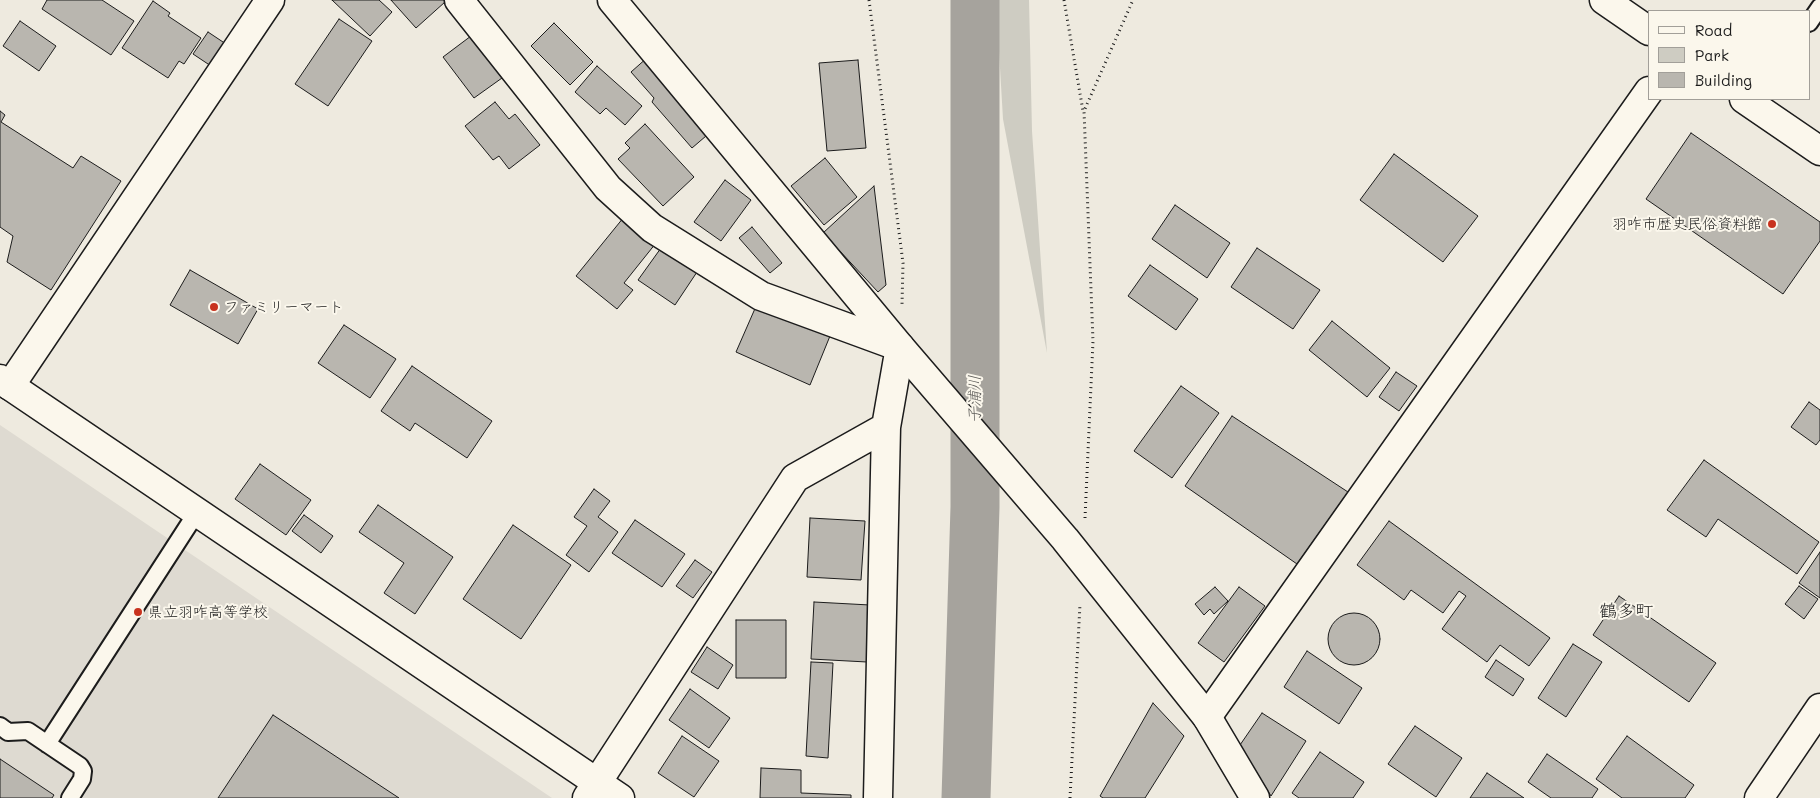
<!DOCTYPE html>
<meta charset="utf-8">
<style>
body{margin:0}
#map{position:relative;width:1820px;height:798px;overflow:hidden;background:#eeeadf;font-family:Mali,sans-serif}
canvas{display:block}
.legend{position:absolute;left:1648px;top:10px;width:162px;height:90px;box-sizing:border-box;background:#fbf7ec;border:1px solid #a29f99;margin:0;padding:6px 9px;list-style:none;font-size:15px;color:#1c1c1c}
.legend li{display:flex;align-items:center;gap:10px;height:25px}
.legend b{width:25px;border:1px solid #a29f99}
</style>
<div id="map">
<canvas width="1820" height="798"></canvas>
<ul class="legend">
<li><b style="height:6px;background:#fbf7ec"></b>Road</li>
<li><b style="height:14px;background:#ceccc2"></b>Park</li>
<li><b style="height:14px;background:#b9b6af"></b>Building</li>
</ul>
</div>
<script>
const ctx = document.querySelector('canvas').getContext('2d');
ctx.lineJoin = 'round';
function fill(path, color) {
  ctx.fillStyle = color;
  ctx.fill(path, 'evenodd');
}
function poly(rows) {
  const path = new Path2D();
  for (const r of rows) {
    if (r.length === 3) {
      path.moveTo(r[0] + r[2], r[1]);
      path.arc(r[0], r[1], r[2], 0, 2 * Math.PI);
      continue;
    }
    path.moveTo(r[0], r[1]);
    for (let i = 2; i < r.length; i += 2) path.lineTo(r[i], r[i + 1]);
  }
  return path;
}
function stroke(path, color, width, dash) {
  ctx.strokeStyle = color;
  ctx.lineWidth = width;
  ctx.lineCap = dash ? 'butt' : 'round';
  ctx.setLineDash(dash || []);
  ctx.stroke(path);
}
function write(font, color, halo, rows, align = 'center') {
  ctx.font = font + ' Mali,"Klee One",sans-serif';
  ctx.lineWidth = 4;
  ctx.setLineDash([]);
  ctx.textBaseline = 'middle';
  ctx.strokeStyle = halo;
  ctx.fillStyle = color;
  for (const [text, x, y, turn = 0] of rows) {
    ctx.save();
    ctx.translate(x, y);
    ctx.rotate((+turn || 0) * Math.PI / 180);
    ctx.textAlign = isNaN(turn) ? turn : align;
    if (halo) ctx.strokeText(text, 0, 0);
    ctx.fillText(text, 0, 0);
    ctx.restore();
  }
}
fill(poly([
 [0,425,552,798,0,798]
]), '#dedad1');
fill(poly([
 [996,0,1029,0,1032,131,1047,353,1003,119]
]), '#ceccc2');
stroke(poly([
 [966,798,975,507,975,0]
]), '#a6a39d', 49);
const building = poly([
 [47,0,102,0,134,21,111,55,42,9,47,0],
 [332,0,379,0,392,12,370,36,332,0],
 [391,0,444,0,445,2,416,28,391,0],
 [153,1,170,13,168,16,201,38,184,64,179,61,168,78,122,48,153,1],
 [339,19,372,41,328,106,295,84,339,19],
 [20,21,56,46,39,71,3,46,20,21],
 [554,23,593,62,570,85,531,46,554,23],
 [208,32,226,44,211,66,193,54,208,32],
 [471,36,502,78,474,98,443,57,471,36],
 [648,57,713,130,692,148,652,102,654,98,631,72,648,57],
 [858,60,866,148,827,151,819,63,858,60],
 [597,66,642,106,625,125,606,108,600,114,575,92,597,66],
 [495,102,509,119,515,114,540,145,509,169,499,156,493,160,465,126,495,102],
 [0,111,5,115,1,122,73,168,81,156,121,181,51,290,7,262,13,236,0,227,0,111],
 [645,124,694,177,663,206,618,159,630,148,625,143,645,124],
 [1691,133,1820,222,1820,241,1783,294,1646,199,1691,133],
 [1394,154,1478,216,1443,262,1360,200,1394,154],
 [825,158,857,197,824,225,791,186,825,158],
 [725,180,751,200,721,241,694,222,725,180],
 [874,186,886,285,878,292,823,233,874,186],
 [1175,205,1230,243,1207,278,1152,239,1175,205],
 [624,217,656,243,624,283,633,290,617,309,576,276,624,217],
 [752,227,782,263,770,273,739,238,752,227],
 [661,248,697,272,675,305,638,280,661,248],
 [1257,248,1320,290,1293,329,1231,287,1257,248],
 [1150,265,1198,299,1176,330,1128,296,1150,265],
 [190,270,258,309,238,344,170,305,190,270],
 [757,304,830,336,810,385,736,352,757,304],
 [1332,321,1390,368,1367,397,1309,350,1332,321],
 [344,325,396,359,370,398,318,363,344,325],
 [412,366,492,421,467,458,415,423,410,431,381,411,412,366],
 [1396,372,1417,386,1399,411,1379,397,1396,372],
 [1181,386,1219,413,1172,478,1134,451,1181,386],
 [1809,402,1820,410,1820,440,1816,445,1791,427,1809,402],
 [1232,416,1348,492,1297,564,1185,486,1232,416],
 [1704,460,1819,542,1797,574,1718,519,1706,537,1667,510,1704,460],
 [260,464,311,500,286,535,235,499,260,464],
 [594,489,610,501,598,517,618,532,589,572,566,555,587,526,574,517,594,489],
 [378,505,453,557,415,614,384,593,404,563,359,532,378,505],
 [304,515,333,536,321,553,292,531,304,515],
 [810,518,865,521,861,580,807,577,810,518],
 [635,520,685,554,662,587,612,553,635,520],
 [1389,521,1550,638,1529,666,1500,645,1487,662,1442,629,1466,596,1459,591,1443,613,1411,590,1404,600,1357,565,1389,521],
 [513,525,571,565,521,639,463,599,513,525],
 [1820,552,1820,598,1799,583,1820,552],
 [695,560,712,572,693,598,676,586,695,560],
 [1799,586,1818,599,1804,619,1785,604,1799,586],
 [1215,587,1228,601,1214,614,1210,609,1204,615,1195,604,1215,587],
 [1239,587,1265,606,1224,662,1198,643,1239,587],
 [1619,596,1716,663,1689,702,1593,635,1619,596],
 [814,602,870,605,867,662,811,659,814,602],
 [1354,639,26],
 [736,620,786,620,786,678,736,678,736,620],
 [1573,644,1602,662,1566,717,1538,698,1573,644],
 [707,647,733,665,718,689,691,672,707,647],
 [1307,651,1362,688,1339,724,1284,687,1307,651],
 [1496,660,1524,679,1513,696,1485,677,1496,660],
 [811,662,833,663,828,758,806,756,811,662],
 [690,689,730,718,709,748,669,720,690,689],
 [1153,703,1184,736,1145,798,1103,798,1100,796,1153,703],
 [1262,713,1306,741,1271,796,1240,745,1262,713],
 [273,715,399,798,218,798,273,715],
 [1415,726,1462,758,1436,797,1388,764,1415,726],
 [682,736,719,761,694,797,658,773,682,736],
 [1627,736,1694,785,1685,798,1622,798,1596,779,1627,736],
 [1320,752,1364,782,1353,798,1299,798,1292,793,1320,752],
 [1547,754,1598,789,1592,798,1551,798,1528,782,1547,754],
 [0,759,54,795,52,798,0,798,0,759],
 [761,768,801,770,801,793,851,795,851,798,760,798,761,768],
 [1487,773,1524,798,1470,798,1487,773]
]);
fill(building, '#b9b6af');
stroke(building, '#1c1c1c', 1);
const service = poly([
 [1809,23,1820,7],
 [0,726,8,732,28,731,80,766,83,771,82,779,70,798],
 [47,744,197,512]
]);
const minor = poly([
 [459,0,608,188,652,228,761,296,900,347,886,427,878,798],
 [10,386,270,0],
 [1207,717,1649,91],
 [587,798,795,478,886,427]
]);
const tertiary = poly([
 [612,0,900,347,1065,539,1207,717,1255,798],
 [1604,0,1649,31],
 [1744,99,1820,151],
 [0,379,620,798],
 [1759,798,1820,708]
]);
stroke(service, '#1c1c1c', 20);
stroke(minor, '#1c1c1c', 31);
stroke(tertiary, '#1c1c1c', 31);
stroke(poly([
 [869,0,903,263,902,305],
 [1064,0,1083,111],
 [1085,518,1093,341,1084,111,1133,0],
 [1070,798,1080,604]
]), '#1c1c1c', 3, [1, 4]);
stroke(service, '#fbf7ec', 16);
stroke(minor, '#fbf7ec', 28);
stroke(tertiary, '#fbf7ec', 28);
for (const [x, y, r, color] of [
 [1772,224,5,"#c8321e"],
 [214,307,5,"#c8321e"],
 [138,612,5,"#c8321e"]
]) {
  const dot = new Path2D();
  dot.arc(x, y, r, 0, 2 * Math.PI);
  ctx.fillStyle = color;
  ctx.fill(dot);
  stroke(dot, '#fbf7ec', 2);
}
write('15px', '#1c1c1c', '#fbf7ec', [
 ["羽咋市歴史民俗資料館",1762,224,"right"],
 ["ファミリーマート",224,307],
 ["県立羽咋高等学校",148,612]
], 'left');
write('italic 16px', '#5a5956', '#fbf7ec', [
 ["子浦川",975,399,-90]
]);
write('18px', '#1c1c1c', '#fbf7ec', [
 ["鶴多町",1626,611]
]);
</script>
